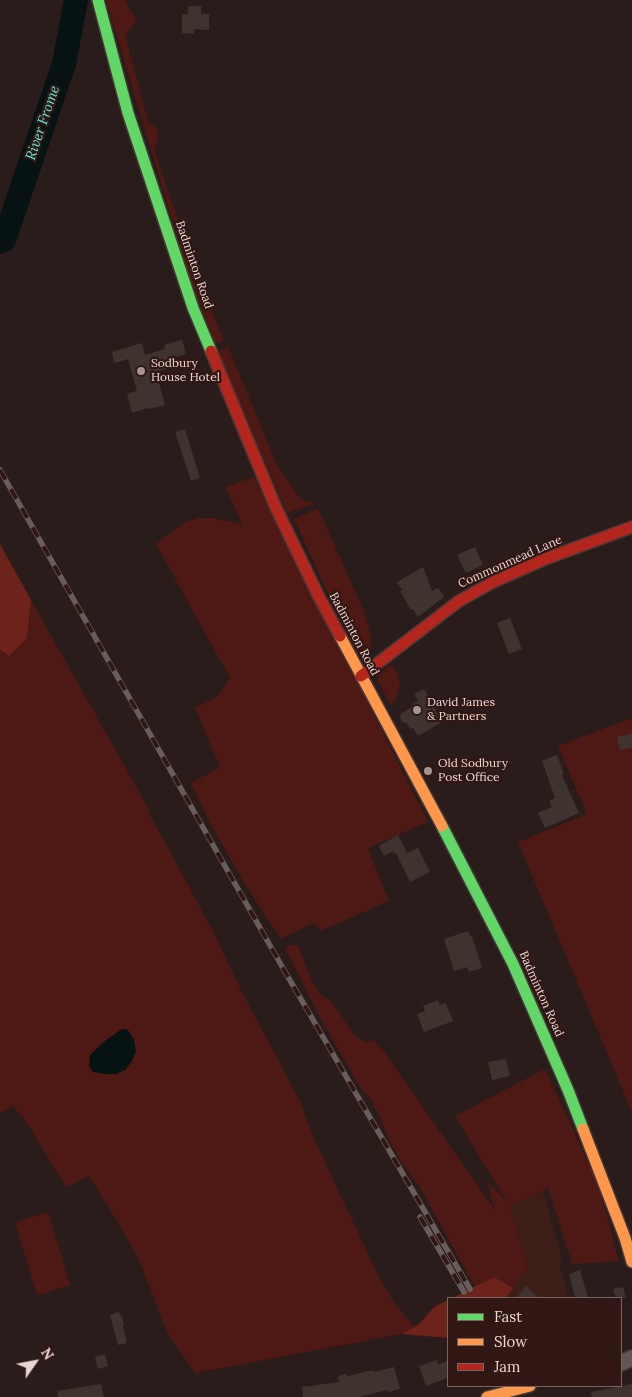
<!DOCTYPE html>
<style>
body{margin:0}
#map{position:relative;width:632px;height:1397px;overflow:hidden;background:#2a1c1a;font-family:Lora,serif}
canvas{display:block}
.legend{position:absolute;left:447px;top:1297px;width:175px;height:90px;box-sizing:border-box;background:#311713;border:1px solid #7b635f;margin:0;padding:6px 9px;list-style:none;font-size:15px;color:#e9d5d2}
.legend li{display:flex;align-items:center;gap:10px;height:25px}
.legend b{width:25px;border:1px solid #7b635f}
.north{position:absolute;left:10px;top:1337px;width:50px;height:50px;-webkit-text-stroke:4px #311713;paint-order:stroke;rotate:57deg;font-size:14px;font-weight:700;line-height:20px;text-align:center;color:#e9d5d2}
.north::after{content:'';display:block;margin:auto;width:18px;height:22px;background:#e9d5d2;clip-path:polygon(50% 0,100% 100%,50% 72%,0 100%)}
</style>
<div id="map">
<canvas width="632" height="1397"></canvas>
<ul class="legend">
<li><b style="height:6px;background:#63d668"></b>Fast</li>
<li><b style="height:6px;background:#ff974d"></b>Slow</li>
<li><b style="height:6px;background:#b3261e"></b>Jam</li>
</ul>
<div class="north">N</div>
</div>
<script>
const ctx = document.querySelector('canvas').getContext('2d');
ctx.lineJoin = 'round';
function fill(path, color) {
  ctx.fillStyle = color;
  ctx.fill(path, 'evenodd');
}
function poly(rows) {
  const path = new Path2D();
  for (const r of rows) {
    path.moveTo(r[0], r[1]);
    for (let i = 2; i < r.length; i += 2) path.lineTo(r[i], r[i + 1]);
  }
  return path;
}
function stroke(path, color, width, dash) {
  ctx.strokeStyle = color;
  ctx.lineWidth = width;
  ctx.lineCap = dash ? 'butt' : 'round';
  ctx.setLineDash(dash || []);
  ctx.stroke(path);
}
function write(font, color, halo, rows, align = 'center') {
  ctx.font = font + ' Lora,serif';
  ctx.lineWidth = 4.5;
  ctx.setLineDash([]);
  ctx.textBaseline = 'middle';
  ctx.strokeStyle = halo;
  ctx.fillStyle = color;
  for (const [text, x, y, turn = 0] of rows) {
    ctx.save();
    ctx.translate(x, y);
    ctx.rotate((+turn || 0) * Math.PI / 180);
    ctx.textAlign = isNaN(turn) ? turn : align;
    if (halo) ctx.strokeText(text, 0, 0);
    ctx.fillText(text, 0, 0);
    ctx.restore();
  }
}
fill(poly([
 [543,1190,562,1259,560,1266,569,1298,506,1298,528,1267,509,1206]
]), '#3c1d18');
fill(poly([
 [106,0,125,0,137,22,125,34,148,123,157,128,158,141,154,146,157,158,196,273,224,341,215,344,189,276],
 [228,347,277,465,300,499,315,504,287,513,218,352],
 [254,477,428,822,368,848,389,901,320,931,316,924,313,923,281,939,243,881,210,823,191,783,220,767,195,708,219,695,230,678,156,544,184,523,198,518,213,518,243,525,225,487],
 [318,508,363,609,371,635,371,656,355,653,294,519],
 [31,600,147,806,149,813,213,931,242,992,299,1099,315,1141,380,1279,395,1304,415,1327,402,1334,195,1373,168,1334,140,1262,121,1227,89,1176,66,1187,25,1120,13,1106,0,1113,0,650,9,656,27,638],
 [392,664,398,675,400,686,396,698,391,705,378,681,379,675],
 [632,718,632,1112,518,842,587,814,558,746],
 [291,945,297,945,299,948,312,981,319,993,332,1002,355,1036,365,1042,374,1040,385,1053,495,1210,487,1181,507,1202,455,1116,545,1069,598,1184,619,1261,572,1264,548,1188,509,1206,528,1267,513,1288,494,1277,475,1287,418,1184,403,1165,389,1140,379,1115,370,1098,359,1086,320,1017,285,948],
 [48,1212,70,1285,37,1295,15,1222]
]), '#4e1914');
fill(poly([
 [0,544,31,600,27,638,9,656,0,650],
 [494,1277,513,1288,506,1298,452,1298],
 [448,1300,448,1338,402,1334,418,1325,434,1307]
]), '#6e221c');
fill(poly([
 [122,1029,128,1030,134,1040,136,1051,132,1061,125,1070,116,1074,104,1074,93,1072,89,1066,90,1055,106,1040]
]), '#071312');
stroke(poly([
 [0,242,4,240,64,64,76,0]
]), '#071312', 24);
fill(poly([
 [188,6,201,6,201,14,209,14,209,30,194,29,194,34,182,33,182,14,188,14],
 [182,340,186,354,169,359,171,368,156,372,165,405,148,409,147,408,132,413,127,394,137,391,128,359,114,363,112,352,142,343,145,355,165,349,164,345],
 [185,429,200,478,191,481,175,432],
 [475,547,483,565,466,573,457,555],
 [423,567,432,591,438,588,444,597,418,617,413,609,411,610,400,591,402,590,397,582],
 [510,618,522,649,509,654,497,623],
 [424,689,442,722,418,736,413,728,410,729,407,723,402,722,400,717,401,714,413,706,412,704,418,701,414,694],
 [632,734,632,748,620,750,617,737],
 [557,755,564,774,562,775,579,813,545,828,538,813,552,807,549,801,555,798,542,761],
 [398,835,407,853,418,848,430,872,410,882,396,853,394,854,393,851,384,856,379,846],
 [468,931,470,937,472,936,482,968,469,972,468,967,454,971,444,939],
 [438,1000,440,1005,446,1003,453,1021,424,1032,417,1014,425,1011,423,1006],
 [506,1059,510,1076,492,1080,488,1062],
 [580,1270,583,1280,588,1298,575,1298,569,1274],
 [526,1286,539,1298,516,1298],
 [623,1287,626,1298,616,1298,613,1289],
 [119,1312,120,1316,122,1316,124,1325,123,1326,127,1343,118,1345,110,1315],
 [105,1354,108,1366,98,1369,95,1357],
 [437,1360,438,1364,448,1361,448,1378,426,1386,419,1366],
 [394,1367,400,1389,388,1392,387,1390,359,1397,303,1397,302,1387,339,1382,338,1376,345,1374,348,1376,373,1370,373,1372],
 [101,1384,104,1397,58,1397,57,1391],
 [632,1384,632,1397,592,1397,591,1392]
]), '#3f3330');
const street = poly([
 [621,1363,632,1358]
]);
const fast = poly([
 [98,0,128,113,193,308,211,351],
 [442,826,513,964,568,1090,583,1129]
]);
const slow = poly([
 [340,636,442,826],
 [583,1129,625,1238,632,1262],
 [487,1397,530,1386]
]);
const jam = poly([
 [211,351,276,508,319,597,340,636],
 [361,676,459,601,493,582,545,559,632,527]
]);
stroke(street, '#453938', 18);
stroke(fast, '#453938', 14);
stroke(slow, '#453938', 14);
stroke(jam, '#453938', 14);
stroke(street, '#625654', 15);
stroke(fast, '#63d668', 11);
stroke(slow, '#ff974d', 11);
stroke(jam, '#b3261e', 11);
const rail = poly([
 [0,470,284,970,470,1289],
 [420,1217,464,1292]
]);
stroke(rail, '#695d5b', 5.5);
stroke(rail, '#311713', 4, [11]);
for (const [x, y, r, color] of [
 [141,371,5,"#a69492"],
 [417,710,5,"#a69492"],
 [428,771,5,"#a69492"]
]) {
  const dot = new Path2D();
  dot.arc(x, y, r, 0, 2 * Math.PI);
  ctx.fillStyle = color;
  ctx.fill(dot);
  stroke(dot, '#311713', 2);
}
write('12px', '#e9d5d2', '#311713', [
 ["Badminton Road",194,265,71],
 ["Commonmead Lane",510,562,-24],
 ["Badminton Road",354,634,62],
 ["Badminton Road",541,994,66]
]);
write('12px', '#e9d5d2', '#311713', [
 ["Sodbury",151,364],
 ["House Hotel",151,378],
 ["David James",427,703],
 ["& Partners",427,717],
 ["Old Sodbury",438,764],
 ["Post Office",438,778]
], 'left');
write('italic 14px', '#5de9e0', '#311713', [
 ["River Frome",43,123,-71]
]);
</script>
